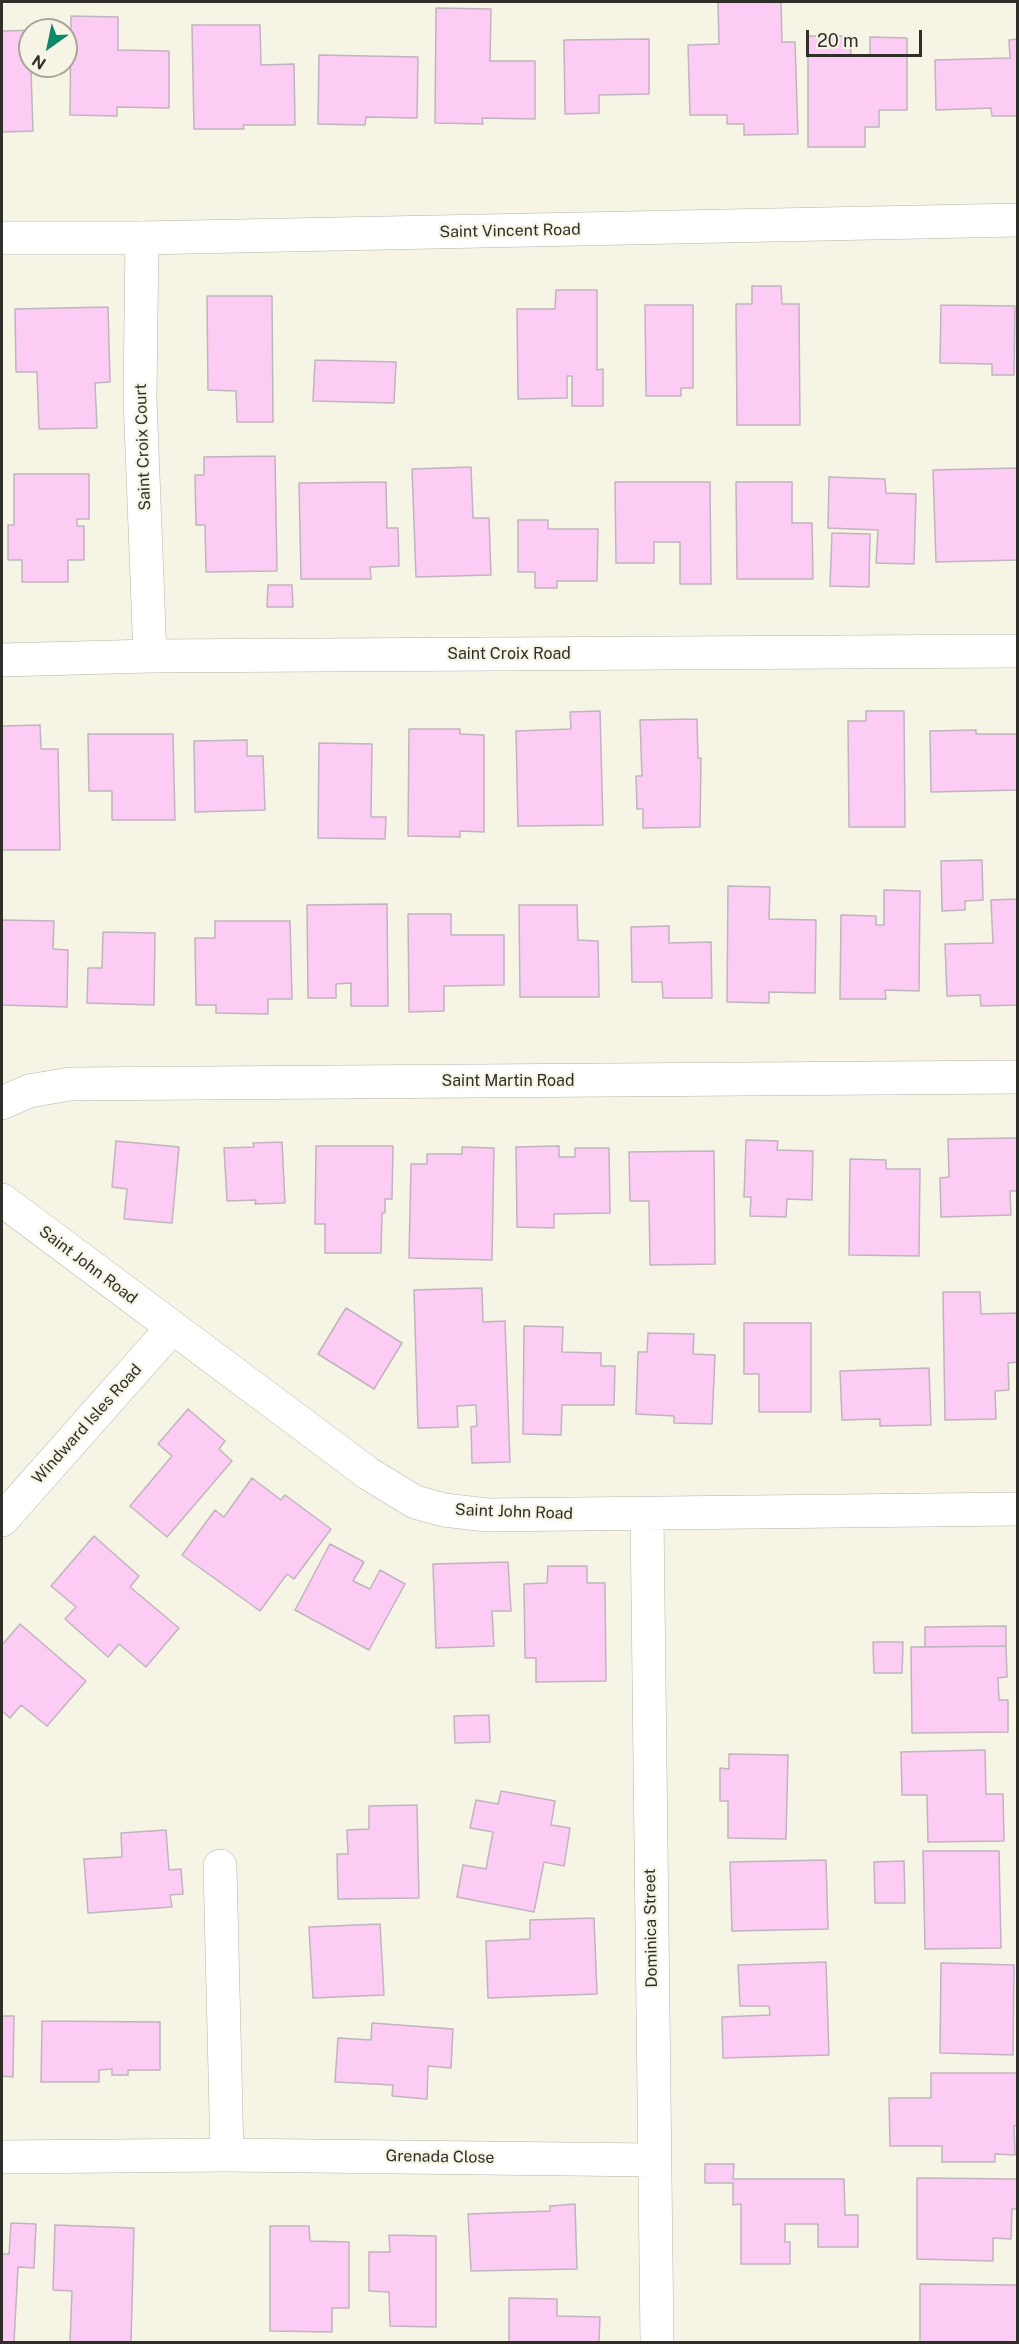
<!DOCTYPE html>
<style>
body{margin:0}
#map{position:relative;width:1019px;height:2344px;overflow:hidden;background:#f6f4e5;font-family:"Public Sans",sans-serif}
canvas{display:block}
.frame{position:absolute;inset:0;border:3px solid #2f2e28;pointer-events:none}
.north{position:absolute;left:18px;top:18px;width:60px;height:60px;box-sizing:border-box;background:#f6f4e5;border:2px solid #a6a599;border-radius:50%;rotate:213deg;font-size:16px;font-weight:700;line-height:24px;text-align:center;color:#2f2e28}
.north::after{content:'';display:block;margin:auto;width:21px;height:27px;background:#0f896b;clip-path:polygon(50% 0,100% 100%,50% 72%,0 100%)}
.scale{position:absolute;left:806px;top:30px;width:116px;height:27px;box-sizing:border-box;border:3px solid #2f2e28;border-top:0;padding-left:8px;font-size:18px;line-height:21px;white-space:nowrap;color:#2f2e28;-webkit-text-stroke:4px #f6f4e5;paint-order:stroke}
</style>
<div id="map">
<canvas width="1019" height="2344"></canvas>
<div class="frame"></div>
<div class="north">N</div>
<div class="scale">20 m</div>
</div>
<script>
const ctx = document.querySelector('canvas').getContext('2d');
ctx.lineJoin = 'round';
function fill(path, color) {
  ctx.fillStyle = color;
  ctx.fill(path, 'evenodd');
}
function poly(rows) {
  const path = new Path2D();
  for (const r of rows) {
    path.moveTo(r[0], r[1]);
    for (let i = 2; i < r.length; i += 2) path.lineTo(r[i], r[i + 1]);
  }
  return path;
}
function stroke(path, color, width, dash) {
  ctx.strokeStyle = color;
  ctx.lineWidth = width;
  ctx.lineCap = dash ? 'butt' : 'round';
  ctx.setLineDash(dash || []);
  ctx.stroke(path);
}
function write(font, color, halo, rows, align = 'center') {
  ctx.font = font + ' "Public Sans",sans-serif';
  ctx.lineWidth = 4.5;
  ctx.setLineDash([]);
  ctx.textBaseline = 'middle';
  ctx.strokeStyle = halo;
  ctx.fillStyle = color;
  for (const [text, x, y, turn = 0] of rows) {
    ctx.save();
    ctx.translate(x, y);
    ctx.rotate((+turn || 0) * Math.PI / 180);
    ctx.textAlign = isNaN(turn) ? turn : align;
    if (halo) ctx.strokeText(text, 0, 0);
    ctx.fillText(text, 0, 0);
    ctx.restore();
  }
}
const building = poly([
 [718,2,781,2,782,42,795,42,798,134,744,135,744,124,727,124,727,115,690,115,688,45,719,44,718,2],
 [436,8,491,9,490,61,535,61,535,119,482,118,483,124,435,123,436,8],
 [71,16,118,17,118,50,169,51,169,108,117,107,117,116,70,115,71,16],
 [192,25,260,25,261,65,294,64,295,125,243,125,244,129,194,129,192,25],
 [30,30,30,66,38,66,38,70,31,70,33,131,2,132,2,31,37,30,30,30],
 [808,36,850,36,851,55,870,55,870,37,907,38,907,110,879,110,879,127,865,127,865,147,808,147,808,36],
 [649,39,649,94,599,95,599,113,565,114,564,40,649,39],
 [1018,39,1018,116,992,116,991,108,936,110,935,60,1010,58,1009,40,1018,39],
 [319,55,418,57,417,118,366,117,365,125,318,124,319,55],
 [752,286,781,286,782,304,799,304,800,425,737,425,736,304,752,304,752,286],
 [556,290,597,290,597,370,603,369,603,406,572,406,572,376,567,376,567,398,518,399,517,309,555,309,556,290],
 [207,296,272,296,273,422,237,422,236,391,208,390,207,296],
 [645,305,693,305,693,388,681,388,681,396,646,396,645,305],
 [941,305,1015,306,1014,375,992,375,992,364,940,363,941,305],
 [108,307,110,382,95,383,97,428,39,429,37,372,16,372,15,309,108,307],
 [315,360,396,362,394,403,313,401,315,360],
 [275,456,277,571,206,572,205,525,196,525,195,475,204,475,204,457,275,456],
 [471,467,473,518,489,518,491,575,416,577,412,469,471,467],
 [1018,468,1018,560,936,562,933,470,1018,468],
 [14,474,89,474,89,519,77,519,77,526,84,526,84,560,68,560,68,582,22,582,22,560,8,560,8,525,14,525,14,474],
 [829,477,885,479,886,493,916,494,914,564,876,563,878,530,828,528,829,477],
 [386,482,387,528,398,528,399,566,370,567,371,579,301,579,299,483,386,482],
 [615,482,710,482,711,584,680,584,680,542,654,542,654,563,616,563,615,482],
 [736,482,792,482,792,523,812,523,813,579,737,579,736,482],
 [518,520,548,520,548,529,598,529,597,581,557,581,557,588,535,588,535,572,518,572,518,520],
 [832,533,870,534,869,587,830,586,832,533],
 [268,585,292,585,293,607,267,607,268,585],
 [600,711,603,825,518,826,516,731,571,729,570,712,600,711],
 [866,711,904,711,905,827,849,827,848,721,866,721,866,711],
 [697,719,698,758,701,758,700,827,643,828,643,809,637,809,636,776,642,776,640,720,697,719],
 [40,725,41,749,58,749,60,850,2,850,2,726,40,725],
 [409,729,460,729,460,734,484,735,484,832,460,831,460,837,408,836,409,729],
 [976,730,976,734,1018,734,1018,790,931,792,930,731,976,730],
 [88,734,173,734,175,820,112,820,112,791,89,791,88,734],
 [247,740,247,756,263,756,265,810,195,812,194,741,247,740],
 [319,743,372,744,371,817,386,817,385,839,318,838,319,743],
 [982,860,983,900,965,901,965,910,942,911,941,861,982,860],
 [728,886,770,887,769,919,816,920,815,993,769,992,769,1003,727,1002,728,886],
 [884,890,920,891,919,991,885,990,886,999,840,999,841,915,876,916,876,925,884,925,884,890],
 [1018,899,1018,1005,981,1006,980,995,947,996,945,944,993,943,991,900,1018,899],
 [387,904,388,1006,351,1006,351,983,336,984,336,998,308,998,307,905,387,904],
 [519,905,577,905,578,940,598,941,599,997,520,997,519,905],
 [408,914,451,914,451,935,504,935,504,985,444,986,444,1011,409,1012,408,914],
 [2,920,54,921,53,949,68,950,67,1007,2,1005,2,920],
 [215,921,290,921,292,999,268,999,268,1014,216,1013,216,1005,196,1005,195,938,215,938,215,921],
 [669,926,669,943,711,942,712,998,663,998,662,982,632,982,631,927,669,926],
 [103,932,155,933,154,1005,87,1003,88,968,102,968,103,932],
 [1018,1138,1018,1191,1010,1191,1011,1215,941,1217,940,1178,949,1177,948,1139,1018,1138],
 [746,1140,778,1141,777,1150,813,1151,812,1200,787,1199,786,1217,750,1216,751,1197,744,1197,746,1140],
 [116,1141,179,1147,172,1223,124,1219,127,1189,112,1187,116,1141],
 [282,1142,285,1203,255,1204,256,1200,227,1201,224,1148,254,1147,253,1143,282,1142],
 [316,1146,393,1146,392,1199,385,1199,385,1213,382,1213,381,1253,325,1253,325,1224,315,1224,316,1146],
 [559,1146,559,1157,575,1157,575,1148,609,1148,610,1213,554,1214,554,1228,517,1227,516,1147,559,1146],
 [462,1147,494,1148,492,1260,409,1258,411,1164,427,1164,427,1154,462,1154,462,1147],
 [714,1151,715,1264,650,1265,649,1201,630,1201,629,1152,714,1151],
 [850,1159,886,1160,886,1169,920,1169,919,1256,849,1255,850,1159],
 [482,1288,483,1322,505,1321,510,1462,472,1463,471,1427,477,1426,476,1405,457,1406,458,1427,418,1428,414,1290,482,1288],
 [943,1292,980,1292,981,1314,1018,1313,1018,1362,1008,1363,1009,1390,995,1391,996,1419,945,1420,943,1292],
 [346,1308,402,1343,374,1389,318,1354,346,1308],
 [744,1323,811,1323,811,1412,759,1412,759,1374,744,1374,744,1323],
 [524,1326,563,1327,562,1352,601,1353,601,1366,615,1366,614,1405,562,1405,561,1435,523,1434,524,1326],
 [648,1333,694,1334,693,1354,715,1355,712,1424,674,1423,674,1416,636,1414,638,1352,647,1352,648,1333],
 [929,1368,931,1425,880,1426,880,1419,842,1420,840,1371,929,1368],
 [188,1409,225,1441,219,1449,232,1461,167,1537,130,1506,172,1456,158,1444,188,1409],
 [252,1478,281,1500,285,1495,331,1529,294,1579,287,1574,260,1611,182,1555,215,1510,224,1517,252,1478],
 [94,1536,139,1576,130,1587,179,1628,146,1667,119,1644,108,1657,65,1619,76,1607,51,1586,94,1536],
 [330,1544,364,1562,353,1581,370,1589,380,1570,405,1584,369,1650,295,1610,330,1544],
 [508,1562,511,1611,492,1611,494,1646,436,1648,433,1564,508,1562],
 [548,1566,587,1566,587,1583,605,1583,606,1681,536,1682,536,1658,525,1658,524,1584,547,1583,548,1566],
 [20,1624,86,1681,47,1726,21,1705,10,1718,2,1711,2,1645,20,1624],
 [1006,1626,1006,1646,925,1647,925,1627,1006,1626],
 [873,1642,903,1642,902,1673,874,1673,873,1642],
 [1006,1646,1007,1677,998,1678,999,1700,1008,1700,1008,1732,912,1733,911,1647,1006,1646],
 [489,1715,490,1742,455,1743,454,1716,489,1715],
 [985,1750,986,1794,1003,1794,1004,1841,928,1842,927,1795,902,1795,901,1752,985,1750],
 [729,1754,788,1755,786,1839,728,1838,728,1801,720,1801,720,1768,729,1769,729,1754],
 [501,1791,555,1801,551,1825,570,1828,564,1866,544,1862,534,1912,457,1897,463,1865,486,1869,493,1832,470,1828,476,1800,498,1804,501,1791],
 [417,1805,419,1898,338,1899,337,1854,348,1854,347,1830,369,1829,369,1806,417,1805],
 [166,1830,169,1870,181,1869,183,1894,170,1895,172,1907,88,1913,84,1859,122,1857,121,1833,166,1830],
 [923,1851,999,1851,1001,1948,925,1949,923,1851],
 [826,1860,828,1929,732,1931,730,1862,826,1860],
 [904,1861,905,1903,875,1903,874,1862,904,1861],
 [594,1918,597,1994,488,1998,486,1941,530,1939,530,1920,594,1918],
 [380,1924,384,1995,313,1998,309,1927,380,1924],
 [826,1962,829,2055,723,2058,722,2017,770,2015,769,2006,740,2006,738,1965,826,1962],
 [941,1963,1014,1965,1013,2055,940,2053,941,1963],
 [2,2016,14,2016,13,2077,2,2076,2,2016],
 [42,2021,160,2022,160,2070,128,2070,128,2075,112,2075,112,2069,99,2070,99,2082,41,2082,42,2021],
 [372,2023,453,2029,451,2068,428,2066,427,2099,392,2096,393,2085,335,2082,338,2038,371,2040,372,2023],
 [931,2073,1018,2073,1018,2126,1014,2126,1015,2155,995,2154,995,2162,942,2162,942,2146,890,2146,889,2098,931,2098,931,2073],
 [705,2164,734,2164,733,2179,844,2179,845,2215,858,2215,858,2247,818,2247,818,2224,785,2224,785,2242,790,2242,790,2264,741,2264,741,2204,733,2205,733,2183,705,2183,705,2164],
 [917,2178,1018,2179,1018,2209,1012,2209,1011,2239,993,2238,993,2261,917,2259,917,2178],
 [575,2204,577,2269,471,2271,468,2214,550,2211,550,2206,575,2204],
 [11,2223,36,2224,34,2268,18,2267,14,2342,2,2342,2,2254,9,2254,11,2223],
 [55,2225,134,2228,131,2342,70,2342,72,2291,53,2290,55,2225],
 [270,2226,309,2226,310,2241,349,2242,349,2308,332,2308,332,2332,270,2331,270,2226],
 [389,2235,436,2236,436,2327,390,2326,389,2292,369,2291,369,2252,390,2252,389,2235],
 [920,2284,1018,2285,1018,2342,920,2342,920,2284],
 [509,2298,557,2299,557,2316,600,2317,599,2342,509,2342,509,2298]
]);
fill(building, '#fcccf5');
stroke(building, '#c0b4be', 1.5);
const minor = poly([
 [142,238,140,398,150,656],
 [2,660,150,656,1018,651],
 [2,1103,29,1091,70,1084,1018,1077],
 [2,1200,369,1474,415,1502,444,1510,487,1515,1018,1509],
 [647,1514,657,2342],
 [2,1520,172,1328],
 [220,1866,227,2155],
 [2,2157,227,2155,653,2160]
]);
const tertiary = poly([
 [2,238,142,238,1018,220]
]);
stroke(minor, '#b6b4a5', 34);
stroke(tertiary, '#b6b4a5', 34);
stroke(minor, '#fff', 33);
stroke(tertiary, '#fff', 33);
write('16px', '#2f2e28', '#f6f4e5', [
 ["Saint Vincent Road",510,231,-1],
 ["Saint Croix Court",143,447,-92],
 ["Saint Croix Road",509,654],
 ["Saint Martin Road",508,1081],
 ["Saint John Road",88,1265,37],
 ["Windward Isles Road",87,1424,-48],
 ["Saint John Road",514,1512,2],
 ["Dominica Street",651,1928,-91],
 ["Grenada Close",440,2157,1]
]);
</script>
